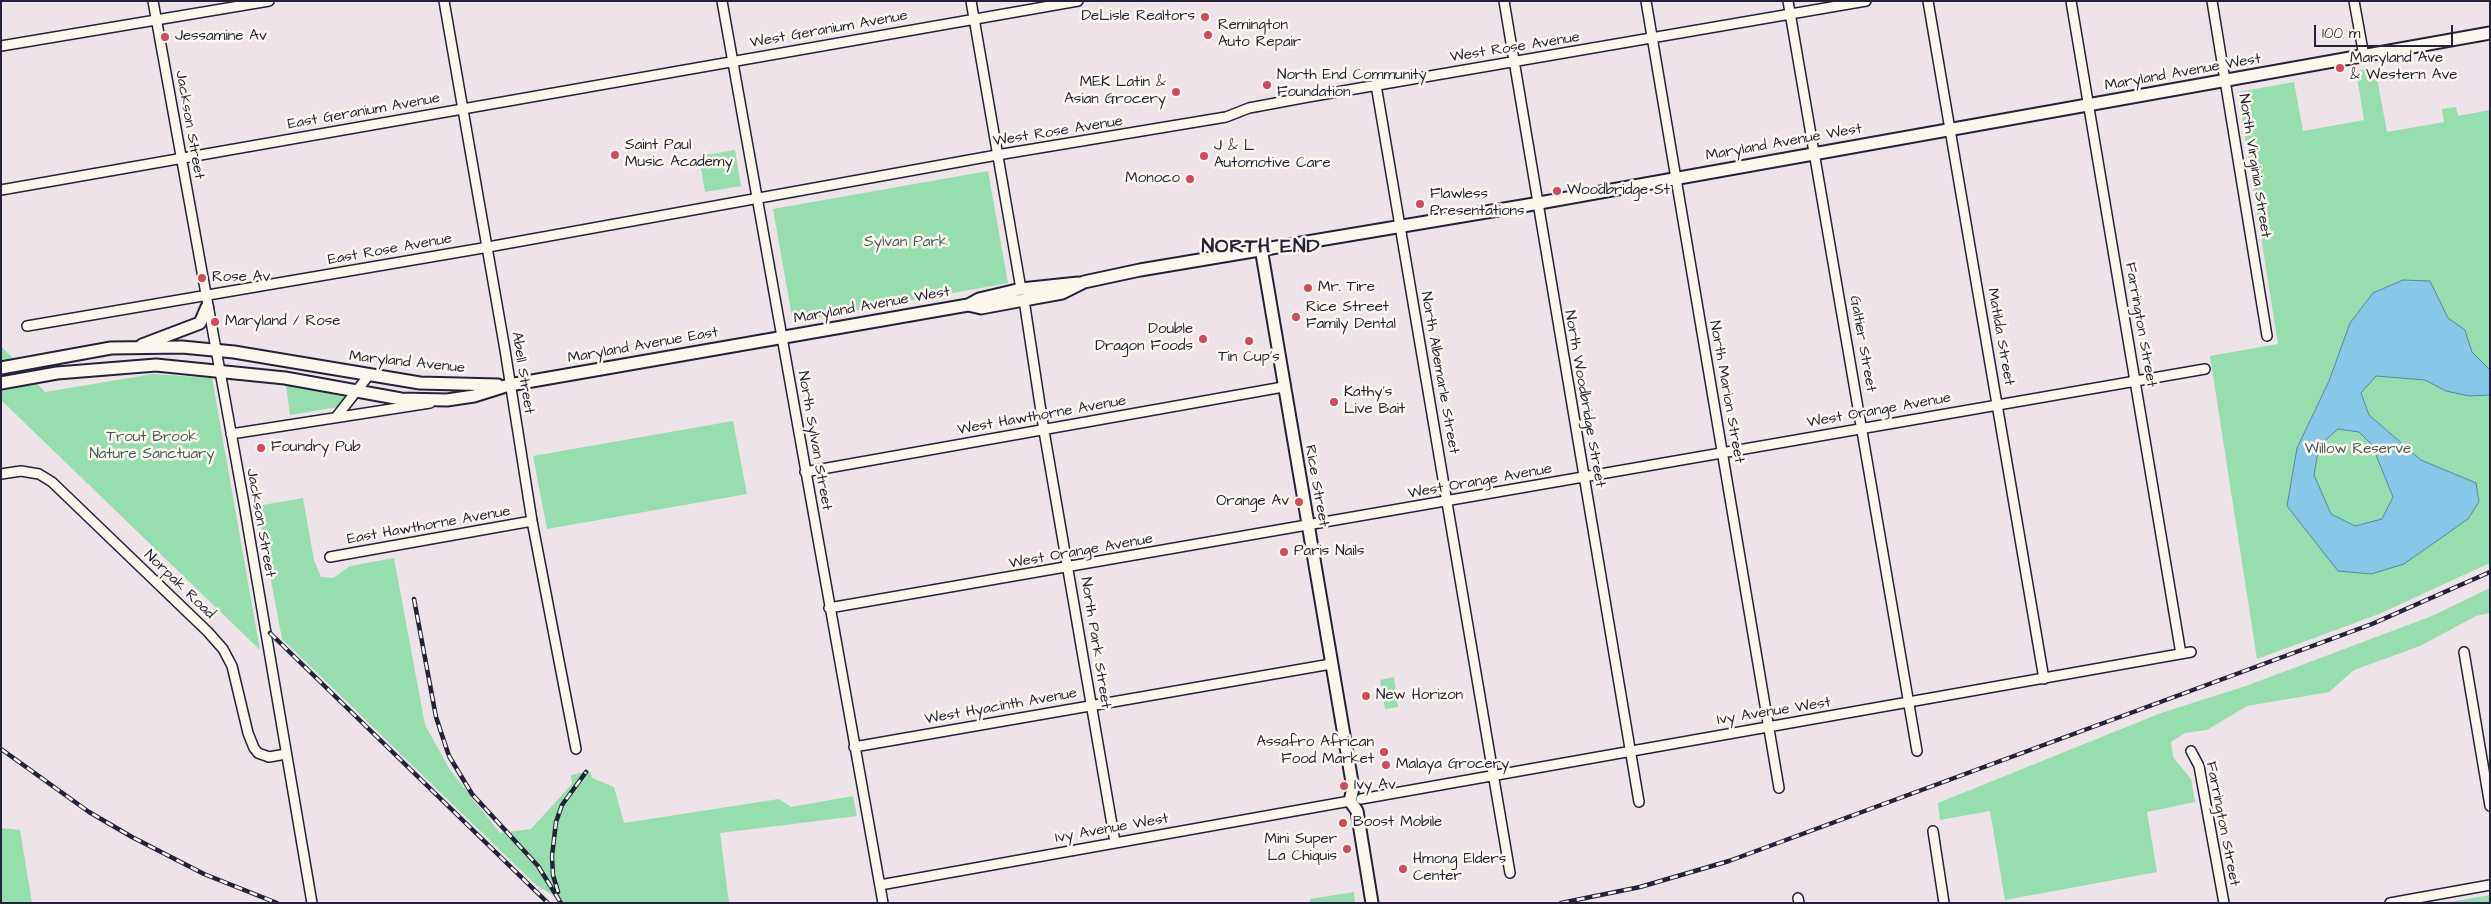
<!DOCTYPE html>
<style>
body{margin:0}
#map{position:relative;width:2491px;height:904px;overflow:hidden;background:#ede3e9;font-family:"Architects Daughter",sans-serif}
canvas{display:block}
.frame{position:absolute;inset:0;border:2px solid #22223b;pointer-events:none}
.scale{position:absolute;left:2314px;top:25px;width:139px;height:22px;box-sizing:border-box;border:2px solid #22223b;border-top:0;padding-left:6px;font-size:15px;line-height:18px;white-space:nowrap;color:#22223b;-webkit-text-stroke:4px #fbf7ec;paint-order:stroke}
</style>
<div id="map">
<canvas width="2491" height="904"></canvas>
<div class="frame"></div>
<div class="scale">100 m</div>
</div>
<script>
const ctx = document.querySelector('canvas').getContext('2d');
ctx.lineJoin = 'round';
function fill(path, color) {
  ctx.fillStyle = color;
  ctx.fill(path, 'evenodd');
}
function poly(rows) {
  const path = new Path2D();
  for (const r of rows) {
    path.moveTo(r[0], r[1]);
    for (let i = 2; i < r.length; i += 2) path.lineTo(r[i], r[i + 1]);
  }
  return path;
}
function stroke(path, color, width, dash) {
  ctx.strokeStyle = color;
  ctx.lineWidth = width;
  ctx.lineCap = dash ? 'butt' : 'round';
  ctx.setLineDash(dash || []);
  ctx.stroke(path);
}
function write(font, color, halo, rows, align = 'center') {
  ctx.font = font + ' "Architects Daughter",sans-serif';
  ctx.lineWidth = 5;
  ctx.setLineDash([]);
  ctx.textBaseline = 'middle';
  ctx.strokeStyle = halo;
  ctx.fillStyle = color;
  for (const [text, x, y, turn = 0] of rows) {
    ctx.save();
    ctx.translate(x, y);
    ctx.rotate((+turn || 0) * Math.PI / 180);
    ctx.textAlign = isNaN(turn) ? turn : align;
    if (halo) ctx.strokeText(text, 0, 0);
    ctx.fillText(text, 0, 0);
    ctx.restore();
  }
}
fill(poly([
 [2375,67,2387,132,2444,122,2442,109,2456,107,2458,116,2490,110,2490,563,2379,614,2257,659,2210,356,2278,344,2238,92,2294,82,2303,131,2364,120,2356,71],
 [735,150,741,186,705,192,699,156],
 [988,171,1008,283,793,322,773,209],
 [1,346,45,392,153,374,212,378,260,650,1,400],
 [286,385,344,397,345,399,338,407,290,415],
 [733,421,747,494,547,529,533,456],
 [303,498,314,560,321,577,333,578,350,566,394,558,425,725,450,770,500,833,531,829,572,784,571,775,590,771,592,778,614,787,624,823,779,799,791,807,853,796,857,816,720,833,729,903,567,903,537,886,282,639,257,506],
 [2490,588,2490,613,2476,616,2420,646,2354,670,2329,692,2247,706,2207,730,2185,733,2171,742,2173,757,2191,779,2195,802,2147,812,2157,872,2005,900,1990,811,1940,820,1938,803,2161,713,2246,686,2432,616],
 [1394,677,1398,707,1385,709,1380,680],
 [1,828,20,830,32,903,1,903],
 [1354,892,1355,903,1310,903,1310,899],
 [2490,895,2490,903,2445,903]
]), '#96dead');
const water = poly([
 [2403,280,2430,281,2448,318,2465,330,2472,352,2490,370,2490,395,2469,396,2446,391,2425,380,2376,376,2361,393,2369,415,2421,460,2476,483,2479,502,2468,519,2404,564,2371,574,2338,571,2287,506,2297,448,2329,381,2350,323,2373,293,2403,280],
 [2338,429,2359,432,2372,445,2393,497,2382,519,2355,526,2331,514,2314,475,2319,446,2338,429]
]);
fill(water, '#87c7e8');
stroke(water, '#5f85a3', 1);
const minor = poly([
 [153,1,244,504,312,903],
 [444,1,505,350,532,521,576,749],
 [722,1,883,903],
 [971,1,1021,289],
 [1504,1,1639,802],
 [1646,1,1779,788],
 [1788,1,1917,751],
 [1928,1,2044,679],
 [2071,1,2181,654],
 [2212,1,2267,336],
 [2354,1,2364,56],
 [1,46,269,1],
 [1376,85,1510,873],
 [1,190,1078,1],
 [1024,300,1044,431,1115,842],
 [27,326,477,249,997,155,1226,117,1249,108,1308,97,1866,1],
 [337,416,369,375],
 [231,434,430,403],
 [805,472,1283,387],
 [1,474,21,471,39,474,52,482,208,632,223,649,232,666,248,733,254,748,258,753,269,757,286,754],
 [330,557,532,521],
 [829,608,2205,369],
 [2464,652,2490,806],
 [854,747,1331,664],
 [2191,751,2199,766,2224,903],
 [1361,799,2191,652],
 [1933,831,1944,903],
 [880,885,1350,801],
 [1798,898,1799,903],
 [2390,903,2490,885]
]);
const major = poly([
 [1261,248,1353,788,1350,801,1357,811,1372,903],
 [968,305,981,308,1024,300,1062,293,1084,282,1140,270,1528,205,2490,33],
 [142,345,200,323,207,307],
 [1,368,111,348,182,347,234,352,420,383,498,385],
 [1,383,57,373,156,365,285,378,401,399,447,400,474,396,509,385,968,305,979,299,1021,289,1078,283]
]);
stroke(minor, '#22223b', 12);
stroke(major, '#22223b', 15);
stroke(minor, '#fbf7ec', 9);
stroke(major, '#fbf7ec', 11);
const rail = poly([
 [414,599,436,717,449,756,472,794,538,866,561,903],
 [270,633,548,903],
 [1,749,89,812,132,837,204,874,277,903],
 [558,892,553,875,552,856,556,822,562,805,586,772],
 [1561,903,1640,887,1729,861,2372,624,2490,572]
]);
stroke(rail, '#22223b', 4.5);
stroke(rail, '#fbf7ec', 2.5, [8]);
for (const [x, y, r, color] of [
 [1205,17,5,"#d1495b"],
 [1208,35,5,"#d1495b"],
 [165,37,5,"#d1495b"],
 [2340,68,5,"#d1495b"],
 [1267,85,5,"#d1495b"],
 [1176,92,5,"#d1495b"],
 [615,155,5,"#d1495b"],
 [1204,156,5,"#d1495b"],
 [1190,179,5,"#d1495b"],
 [1557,191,5,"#d1495b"],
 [1420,204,5,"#d1495b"],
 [202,278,5,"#d1495b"],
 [1308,288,5,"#d1495b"],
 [1296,317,5,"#d1495b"],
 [215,322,5,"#d1495b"],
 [1203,339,5,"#d1495b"],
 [1249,341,5,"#d1495b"],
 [1334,402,5,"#d1495b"],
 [261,448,5,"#d1495b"],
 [1299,502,5,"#d1495b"],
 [1284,552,5,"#d1495b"],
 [1366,696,5,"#d1495b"],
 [1384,752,5,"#d1495b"],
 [1386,765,5,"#d1495b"],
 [1344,786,5,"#d1495b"],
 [1343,823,5,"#d1495b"],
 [1347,849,5,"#d1495b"],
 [1403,869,5,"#d1495b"]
]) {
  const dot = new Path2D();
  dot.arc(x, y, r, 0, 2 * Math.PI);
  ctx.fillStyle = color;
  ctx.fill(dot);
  stroke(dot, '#fbf7ec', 2);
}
write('15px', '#22223b', '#fbf7ec', [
 ["DeLisle Realtors",1195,17,"right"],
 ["Remington",1218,26],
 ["Auto Repair",1218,43],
 ["Jessamine Av",175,37],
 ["Maryland Ave",2350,59],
 ["& Western Ave",2350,76],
 ["North End Community",1277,76],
 ["Foundation",1277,93],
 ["MEK Latin &",1166,83,"right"],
 ["Asian Grocery",1166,100,"right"],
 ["Saint Paul",625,146],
 ["Music Academy",625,163],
 ["J & L",1214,147],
 ["Automotive Care",1214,164],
 ["Monoco",1180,179,"right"],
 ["Woodbridge St",1567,191],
 ["Flawless",1430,195],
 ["Presentations",1430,212],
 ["Rose Av",212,278],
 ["Mr. Tire",1318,288],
 ["Rice Street",1306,308],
 ["Family Dental",1306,325],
 ["Maryland / Rose",225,322],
 ["Double",1193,330,"right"],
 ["Dragon Foods",1193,347,"right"],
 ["Tin Cup's",1249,358,"center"],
 ["Kathy's",1344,393],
 ["Live Bait",1344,410],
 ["Foundry Pub",271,448],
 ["Orange Av",1289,502,"right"],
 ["Paris Nails",1294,552],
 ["New Horizon",1376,696],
 ["Assafro African",1374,743,"right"],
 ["Food Market",1374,760,"right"],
 ["Malaya Grocery",1396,765],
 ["Ivy Av",1354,786],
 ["Boost Mobile",1353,823],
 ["Mini Super",1337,840,"right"],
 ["La Chiquis",1337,857,"right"],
 ["Hmong Elders",1413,860],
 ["Center",1413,877]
], 'left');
write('15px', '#22223b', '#fbf7ec', [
 ["West Geranium Avenue",829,30,-10],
 ["West Rose Avenue",1515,48,-9],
 ["Maryland Avenue West",2183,73,-10],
 ["East Geranium Avenue",364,112,-10],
 ["Jackson Street",189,125,80],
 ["West Rose Avenue",1058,132,-9],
 ["Maryland Avenue West",1784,143,-10],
 ["North Virginia Street",2254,166,81],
 ["East Rose Avenue",390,250,-10],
 ["Maryland Avenue West",872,306,-10],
 ["Farrington Street",2140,325,80],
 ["Matilda Street",2000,337,80],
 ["Galtier Street",1862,344,80],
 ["Maryland Avenue East",643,346,-10],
 ["Maryland Avenue",407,363,6],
 ["Abell Street",522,373,81],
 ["North Albemarle Street",1439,373,80],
 ["North Marion Street",1726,392,80],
 ["North Woodbridge Street",1584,399,80],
 ["West Orange Avenue",1879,411,-10],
 ["West Hawthorne Avenue",1042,416,-10],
 ["North Sylvan Street",814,441,80],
 ["West Orange Avenue",1480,482,-10],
 ["Rice Street",1316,486,80],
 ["Jackson Street",260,523,80],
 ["East Hawthorne Avenue",429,526,-10],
 ["West Orange Avenue",1081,552,-10],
 ["Norpak Road",179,585,44],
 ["North Park Street",1095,643,81],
 ["West Hyacinth Avenue",1001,707,-10],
 ["Ivy Avenue West",1774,712,-9],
 ["Farrington Street",2222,824,79],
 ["Ivy Avenue West",1112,829,-10]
]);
write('15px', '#455a5d', '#fbf7ec', [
 ["Sylvan Park",906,243],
 ["Trout Brook",152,438],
 ["Nature Sanctuary",152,455],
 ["Willow Reserve",2358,450]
]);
ctx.letterSpacing = '1px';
write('bold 20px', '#22223b', '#fbf7ec', [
 ["NORTH END",1261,248]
]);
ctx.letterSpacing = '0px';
</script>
